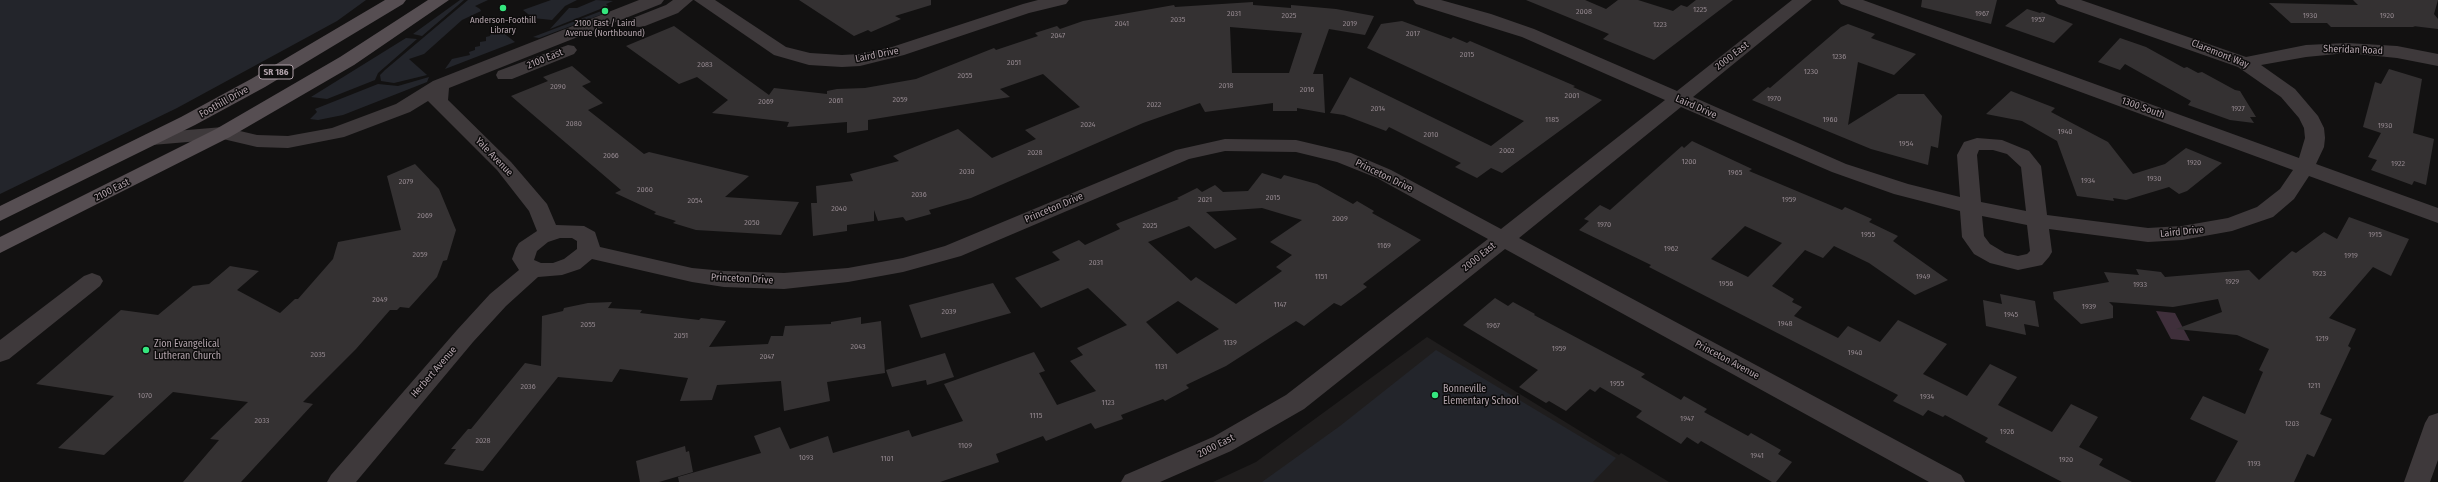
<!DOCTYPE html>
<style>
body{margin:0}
canvas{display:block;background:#121111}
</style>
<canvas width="2438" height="482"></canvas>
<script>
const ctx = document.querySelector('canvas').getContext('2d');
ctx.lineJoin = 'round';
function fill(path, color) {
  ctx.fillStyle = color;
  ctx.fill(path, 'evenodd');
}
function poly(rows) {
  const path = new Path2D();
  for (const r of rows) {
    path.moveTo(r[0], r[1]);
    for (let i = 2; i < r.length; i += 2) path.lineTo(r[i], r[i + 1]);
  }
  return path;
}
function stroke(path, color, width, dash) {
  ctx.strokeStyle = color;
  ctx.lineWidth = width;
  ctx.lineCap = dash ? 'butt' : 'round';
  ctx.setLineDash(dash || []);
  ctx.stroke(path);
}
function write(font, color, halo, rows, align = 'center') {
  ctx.font = font + ' "Fira Sans Condensed",sans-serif';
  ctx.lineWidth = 3;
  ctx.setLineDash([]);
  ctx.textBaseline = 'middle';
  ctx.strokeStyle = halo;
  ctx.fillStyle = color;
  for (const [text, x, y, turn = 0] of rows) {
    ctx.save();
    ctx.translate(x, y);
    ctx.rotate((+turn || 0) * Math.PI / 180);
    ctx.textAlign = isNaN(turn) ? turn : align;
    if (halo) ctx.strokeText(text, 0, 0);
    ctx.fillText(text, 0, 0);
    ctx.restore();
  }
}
fill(poly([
 [1427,337,1619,455,1621,453,1669,482,1213,482,1256,462]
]), '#1f1d1d');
fill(poly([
 [0,0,366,0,337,21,177,108,0,194],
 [460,0,464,0,422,36,413,34],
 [468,0,488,0,475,6,480,9,481,11,462,20,424,54,409,59,427,75,394,83,381,81,380,75,385,70],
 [551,0,577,0,565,6,552,20,533,18,523,10],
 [596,0,613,1,606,4,608,6,550,29,569,8,577,8],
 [604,10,608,12,539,38,533,37],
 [491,32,502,32,515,42,445,69,452,59,470,55,469,52,475,50,475,47,480,46,480,42,486,41,486,37,490,36],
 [406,38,417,39,378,73,375,80,327,99,311,97],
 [429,77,427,82,343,115,318,120,310,119,317,112,315,109,378,84,398,86],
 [1436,350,1616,458,1593,482,1262,482,1340,426]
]), '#23252b');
fill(poly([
 [2156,311,2175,313,2190,341,2171,339]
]), '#3f2f3b');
fill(poly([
 [799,0,931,0,931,5,895,16,901,19,871,32,868,30,854,36],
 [1526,0,1585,0,1606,9,1618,0,1638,0,1673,11,1681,5,1687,7,1696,0,1733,0,1654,60,1603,39,1609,34],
 [1922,0,1997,0,1991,24,1921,7],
 [2353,0,2438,0,2434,14,2438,19,2438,29,2413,26,2415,27,2331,27,2327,23,2291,23,2269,3,2358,5],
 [1253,2,1253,5,1291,8,1291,5,1336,9,1374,16,1365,35,1329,29,1313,74,1323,74,1325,113,1297,108,1297,111,1273,111,1273,103,1205,112,1200,103,1143,123,971,198,929,210,931,214,906,221,903,217,878,221,874,210,874,221,847,225,847,231,813,236,811,203,817,203,816,186,853,181,850,174,899,161,893,156,958,129,992,158,1036,139,1025,130,1080,107,1043,74,1000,89,1010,97,868,120,868,130,847,133,847,122,787,127,789,122,712,113,728,100,697,77,679,84,626,46,674,26,769,95,774,88,827,94,827,91,837,89,865,88,916,79,994,48,996,50,1038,36,1035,33,1057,26,1060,29,1083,21,1174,5,1175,7],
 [1230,27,1302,33,1289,73,1232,73],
 [2027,9,2040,13,2042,12,2073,24,2054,43,2005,26],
 [1402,21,1451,39,1453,37,1467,43,1470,41,1575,86,1573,87,1602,100,1502,173,1491,168,1477,178,1455,167,1461,163,1389,127,1386,131,1344,115,1330,113,1350,77,1491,146,1524,121,1367,48,1381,24],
 [1848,24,1875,34,1871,38,1916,54,1894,75,1858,62,1848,125,1898,94,1924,94,1942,116,1938,148,1931,146,1928,165,1871,149,1752,100,1768,87,1770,88,1841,27],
 [2120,38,2146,47,2184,68,2187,67,2198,73,2202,72,2235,90,2240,91,2256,117,2250,117,2254,123,2230,120,2188,105,2191,101,2125,64,2120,70,2098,62],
 [572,66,591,82,582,86,603,103,588,110,644,154,649,152,749,176,725,197,799,202,781,235,696,230,673,223,676,221,654,214,656,212,615,193,621,190,511,96,548,81,543,77],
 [2389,69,2422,79,2413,133,2434,139,2426,185,2414,181,2412,185,2371,170,2377,160,2368,157,2381,133,2363,127,2375,82,2381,84],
 [2011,91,2055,108,2051,112,2108,142,2133,174,2165,164,2186,148,2222,163,2187,191,2179,194,2169,187,2126,200,2113,198,2114,201,2077,196,2057,141,2022,121,1986,114],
 [1692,141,1752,169,1749,171,1842,210,1845,207,1872,219,1869,222,1898,236,1893,241,1948,280,1915,295,1869,263,1834,246,1823,258,1805,250,1772,286,1794,299,1792,302,1802,307,1794,316,1838,338,1848,326,1880,342,1898,320,1947,344,1923,374,1967,396,1990,364,2017,377,1998,405,2052,432,2071,404,2098,417,2079,447,2103,459,2099,465,2132,482,2062,482,1985,442,1988,438,1945,415,1943,417,1928,410,1923,416,1893,401,1898,395,1649,267,1651,265,1579,230,1589,221,1584,219,1600,205,1610,210,1682,146,1684,148],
 [1745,226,1782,243,1748,277,1711,259],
 [415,164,439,189,456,230,447,260,443,261,437,277,409,308,400,307,397,310,390,310,356,349,303,402,313,404,241,482,183,482,219,440,210,439,248,402,173,392,104,455,58,448,114,396,36,384,121,310,158,315,193,286,209,284,230,266,259,271,237,290,280,313,295,299,298,299,333,259,338,242,401,230,387,176],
 [1262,173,1281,179,1284,175,1317,184,1353,204,1357,201,1374,211,1372,213,1421,240,1363,284,1367,287,1341,306,1334,303,1304,326,1296,321,1226,366,1186,385,1189,388,1165,401,1163,399,1121,415,1123,419,1095,429,1091,423,1046,441,1043,436,996,454,999,462,940,482,679,482,678,477,761,453,754,436,780,427,790,449,828,436,833,453,909,430,912,437,963,421,944,384,1034,352,1045,371,1039,373,1057,405,1096,391,1070,361,1083,355,1077,348,1127,325,1088,288,1041,308,1015,278,1060,260,1052,252,1079,240,1085,245,1120,229,1116,224,1179,199,1177,198,1197,188,1202,192,1215,185,1223,192,1248,191],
 [1262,208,1302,220,1270,242,1292,255,1276,267,1282,271,1236,304,1196,277,1191,281,1148,242,1189,226,1215,249,1237,239,1206,212],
 [1178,301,1219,329,1177,354,1146,322],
 [2349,217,2409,239,2391,276,2373,267,2329,318,2356,329,2348,346,2351,348,2320,414,2332,419,2314,457,2307,454,2294,482,2215,482,2238,441,2190,419,2203,396,2245,414,2263,372,2259,370,2269,349,2237,335,2176,329,2222,312,2218,299,2173,307,2109,302,2113,306,2113,318,2081,324,2054,299,2053,292,2109,282,2104,272,2139,275,2136,269,2161,272,2165,277,2249,270,2259,280,2292,251,2296,253,2324,232,2337,239],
 [993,283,1011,313,921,338,909,305],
 [2000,294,2035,301,2039,327,2024,324,2026,335,1986,326,1983,300,2002,304],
 [1495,298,1508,306,1513,302,1535,314,1534,315,1645,374,1641,377,1681,400,1684,396,1707,409,1704,412,1748,436,1751,433,1781,450,1778,454,1792,462,1776,482,1772,482,1701,441,1698,444,1687,437,1681,444,1636,417,1642,411,1600,387,1595,392,1590,389,1566,411,1549,401,1546,403,1519,387,1538,370,1463,325],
 [612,302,608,308,642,310,640,313,699,320,701,318,726,321,709,347,768,344,771,336,783,336,785,326,831,324,831,322,861,317,861,324,881,321,885,373,827,382,830,401,784,411,781,381,717,385,712,400,680,401,688,378,620,369,612,382,558,377,483,471,444,464,456,449,451,449,468,429,471,429,525,363,541,366,542,316,563,311,564,308,588,303],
 [945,353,954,377,927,385,926,380,892,387,886,370],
 [685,446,686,452,689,451,693,472,659,482,640,482,636,461]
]), '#343132');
fill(poly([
 [639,0,664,0,661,4,449,88,448,100,511,162,547,204,556,225,584,226,595,232,600,247,692,268,724,271,784,273,848,268,903,258,945,246,1176,150,1225,139,1296,140,1351,153,1391,170,1501,229,1665,100,1522,37,1416,4,1413,0,1441,0,1491,14,1534,29,1677,91,1792,0,1812,0,1693,97,1846,164,1908,184,1960,197,1957,155,1964,142,1977,138,2002,140,2029,151,2041,166,2047,215,2148,228,2182,226,2228,218,2257,207,2280,189,2293,170,1841,4,1838,0,1863,0,2299,158,2305,138,2304,128,2299,118,2281,97,2238,67,2058,4,2055,0,2081,0,2246,57,2306,45,2347,43,2397,46,2438,54,2438,66,2397,58,2347,53,2306,57,2261,65,2295,89,2318,116,2324,128,2325,138,2324,147,2316,164,2438,208,2438,223,2309,176,2294,199,2273,217,2232,231,2182,240,2148,242,2049,229,2052,252,2049,257,2042,265,2018,270,1990,263,1974,254,1962,237,1960,211,1894,194,1832,172,1681,107,1519,238,1961,475,1965,482,1929,482,1505,249,1304,409,1231,451,1160,482,1121,482,1125,475,1213,437,1286,395,1488,239,1377,178,1337,162,1296,152,1225,151,1189,159,961,256,903,272,848,282,784,289,724,287,692,282,592,259,580,269,562,275,538,277,506,306,473,342,356,482,327,482,331,475,457,330,490,294,519,270,512,259,516,248,519,243,537,231,529,211,497,170,428,101,410,112,344,137,288,148,257,147,223,139,152,145,145,143,142,139,145,135,152,133,223,127,257,135,288,136,332,128,396,104,433,81,639,0],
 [1979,150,1993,150,2007,154,2021,167,2026,211,1981,202,1977,155,1979,150],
 [1982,216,2027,225,2030,251,2027,254,2018,256,2005,253,1990,244,1984,236,1982,216],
 [560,238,572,238,577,241,577,249,564,259,553,263,541,263,534,260,537,251,548,242,560,238],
 [673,0,693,0,678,13,645,26,639,27,633,26,630,22,633,18,666,5,673,0],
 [694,0,715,0,786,47,810,53,842,55,860,54,892,47,1023,4,1038,0,1069,0,1066,4,1029,13,904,55,860,66,842,67,809,65,774,55,694,0],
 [568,45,574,46,577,50,574,54,512,79,498,79,496,75,498,71,568,45],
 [92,273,100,276,103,281,100,286,9,359,0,362,0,340,84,276,92,273],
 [2438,413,2438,460,2430,482,2404,482,2425,423,2429,416,2438,413]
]), '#3e393b');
fill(poly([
 [385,0,406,0,403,4,265,87,195,125,0,221,0,206,181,117,251,79,385,0],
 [428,0,449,0,354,65,230,137,0,253,0,237,216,129,340,57,428,0]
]), '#564e52');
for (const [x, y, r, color] of [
 [503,8,4,"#35e67e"],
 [605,11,4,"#35e67e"],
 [146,350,4,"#35e67e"],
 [1435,395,4,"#35e67e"]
]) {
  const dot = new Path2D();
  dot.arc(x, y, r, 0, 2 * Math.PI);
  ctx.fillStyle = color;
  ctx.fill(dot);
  stroke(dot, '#0d0c0c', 1.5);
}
write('8px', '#92868d', null, [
 ["1225",1700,10],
 ["2008",1584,12],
 ["2031",1234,14],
 ["1967",1982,14],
 ["2025",1289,16],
 ["1930",2310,16],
 ["1920",2387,16],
 ["2035",1178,20],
 ["1957",2038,20],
 ["2041",1122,24],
 ["2019",1350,24],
 ["1223",1660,25],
 ["2017",1413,34],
 ["2047",1058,36],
 ["2015",1467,55],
 ["1236",1839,57],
 ["2051",1014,63],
 ["2083",705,65],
 ["1230",1811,72],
 ["2055",965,76],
 ["2018",1226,86],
 ["2090",558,87],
 ["2016",1307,90],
 ["2001",1572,96],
 ["1970",1774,99],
 ["2059",900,100],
 ["2061",836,101],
 ["2069",766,102],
 ["2022",1154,105],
 ["2014",1378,109],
 ["1927",2238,109],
 ["1185",1552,120],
 ["1960",1830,120],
 ["2080",574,124],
 ["2024",1088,125],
 ["1930",2385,126],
 ["1940",2065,132],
 ["2010",1431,135],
 ["1954",1906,144],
 ["2002",1507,151],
 ["2028",1035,153],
 ["2066",611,156],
 ["1200",1689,162],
 ["1920",2194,163],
 ["1922",2398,164],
 ["2030",967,172],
 ["1965",1735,173],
 ["1930",2154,179],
 ["1934",2088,181],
 ["2079",406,182],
 ["2060",645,190],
 ["2036",919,195],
 ["2015",1273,198],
 ["2021",1205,200],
 ["1959",1789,200],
 ["2054",695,201],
 ["2040",839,209],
 ["2069",425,216],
 ["2009",1340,219],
 ["2050",752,223],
 ["1970",1604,225],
 ["2025",1150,226],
 ["1955",1868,235],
 ["1915",2375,235],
 ["1169",1384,246],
 ["1962",1671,249],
 ["2059",420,255],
 ["1919",2351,256],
 ["2031",1096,263],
 ["1923",2319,274],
 ["1151",1321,277],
 ["1949",1923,277],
 ["1929",2232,282],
 ["1956",1726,284],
 ["1933",2140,285],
 ["2049",380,300],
 ["1147",1280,305],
 ["1939",2089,307],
 ["2039",949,312],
 ["1945",2011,315],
 ["1948",1785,324],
 ["2055",588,325],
 ["1967",1493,326],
 ["2051",681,336],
 ["1219",2322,339],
 ["1139",1230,343],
 ["2043",858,347],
 ["1959",1559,349],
 ["1940",1855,353],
 ["2035",318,355],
 ["2047",767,357],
 ["1131",1161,367],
 ["1955",1617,384],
 ["1211",2314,386],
 ["2036",528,387],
 ["1070",145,396],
 ["1934",1927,397],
 ["1123",1108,403],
 ["1115",1036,416],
 ["1947",1687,419],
 ["2033",262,421],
 ["1203",2292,424],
 ["1926",2007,432],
 ["2028",483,441],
 ["1109",965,446],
 ["1941",1757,456],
 ["1093",806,458],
 ["1101",887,459],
 ["1920",2066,460],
 ["1193",2254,464]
]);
write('9px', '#b2a3ab', '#0d0c0c', [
 ["Anderson-Foothill",503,20],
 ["Library",503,30],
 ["2100 East / Laird",605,23],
 ["Avenue (Northbound)",605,33]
]);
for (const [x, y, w] of [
 [276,72,34]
]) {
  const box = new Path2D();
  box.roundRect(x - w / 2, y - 7, w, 14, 3);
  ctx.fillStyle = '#0d0c0c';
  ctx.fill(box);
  stroke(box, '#b2a3ab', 1);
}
write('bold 9px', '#b2a3ab', null, [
 ["SR 186",276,72]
]);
write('10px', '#b2a3ab', '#0d0c0c', [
 ["Sheridan Road",2353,50,2],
 ["Claremont Way",2220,54,22],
 ["Laird Drive",877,55,-11],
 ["2000 East",1732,56,-38],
 ["2100 East",545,59,-22],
 ["Foothill Drive",224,102,-29],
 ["Laird Drive",1696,107,24],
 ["1300 South",2143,108,20],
 ["Yale Avenue",494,157,46],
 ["Princeton Drive",1384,176,26],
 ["2100 East",112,190,-27],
 ["Princeton Drive",1054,208,-23],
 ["Laird Drive",2182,232,-6],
 ["2000 East",1479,257,-39],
 ["Princeton Drive",742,279,3],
 ["Princeton Avenue",1727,360,28],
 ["Herbert Avenue",434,372,-49],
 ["2000 East",1216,446,-27]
]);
write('10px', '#b2a3ab', '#0d0c0c', [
 ["Zion Evangelical",154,344],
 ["Lutheran Church",154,356],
 ["Bonneville",1443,389],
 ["Elementary School",1443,401]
], 'left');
</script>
